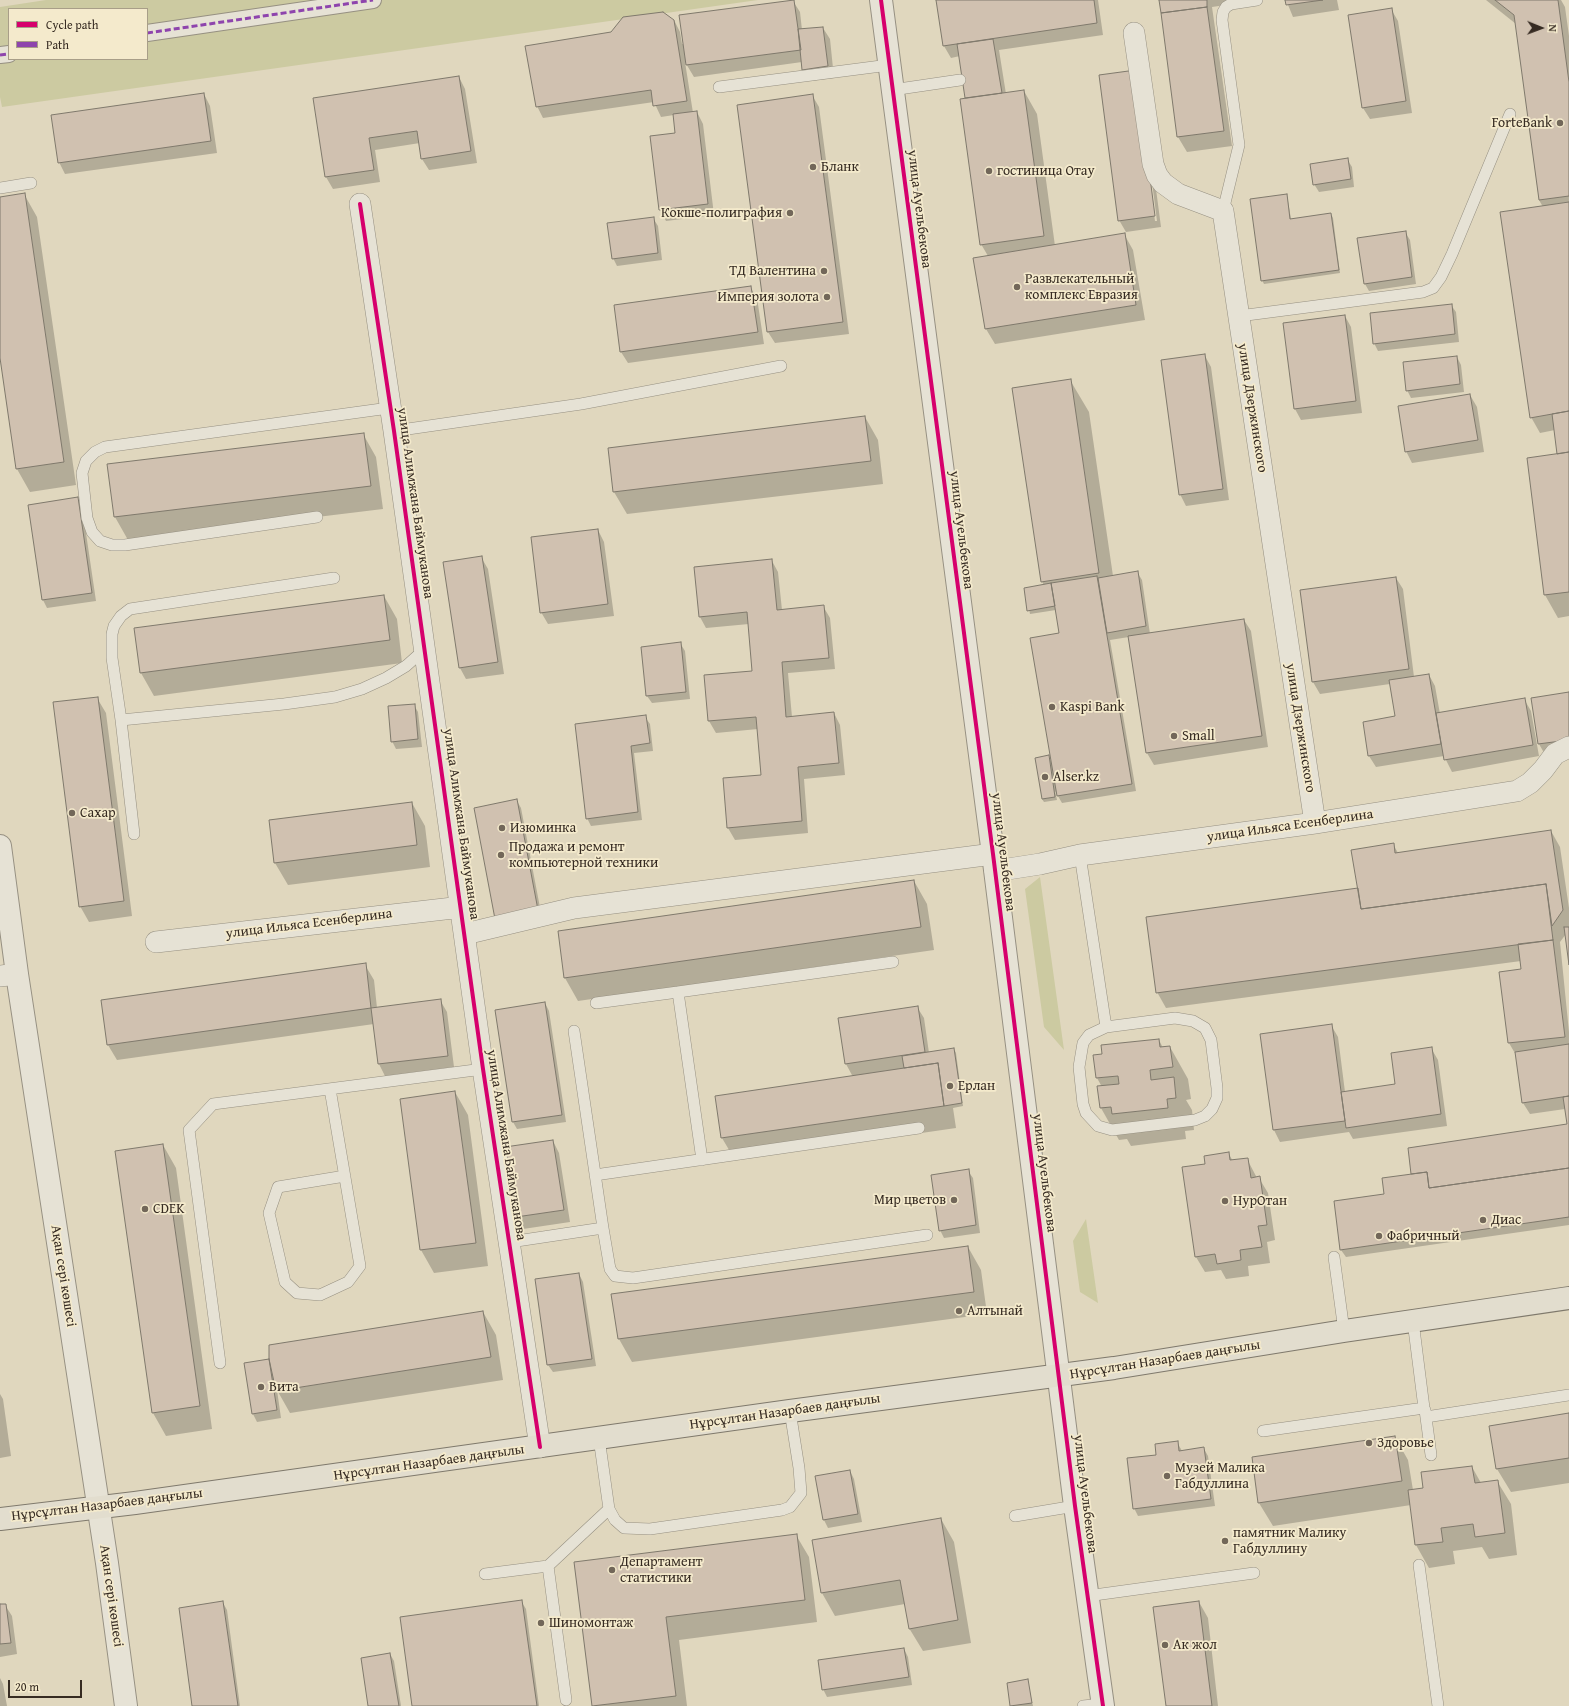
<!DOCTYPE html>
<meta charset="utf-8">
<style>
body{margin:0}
#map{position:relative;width:1569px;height:1706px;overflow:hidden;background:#e0d7be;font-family:"Gentium Book Plus",serif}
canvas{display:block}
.legend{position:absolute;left:8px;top:8px;width:140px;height:52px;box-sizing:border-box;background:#f4eacc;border:1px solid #a89e88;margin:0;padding:5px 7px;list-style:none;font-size:12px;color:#362b22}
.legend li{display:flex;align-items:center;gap:8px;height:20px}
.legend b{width:20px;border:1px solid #a89e88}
.north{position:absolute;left:1521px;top:8px;width:40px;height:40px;-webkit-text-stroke:3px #f4eacc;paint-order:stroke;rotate:91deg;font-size:11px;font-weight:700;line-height:16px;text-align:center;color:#362b22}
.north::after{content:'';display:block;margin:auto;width:14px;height:18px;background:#362b22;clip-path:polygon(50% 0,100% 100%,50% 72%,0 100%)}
.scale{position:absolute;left:8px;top:1680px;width:74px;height:18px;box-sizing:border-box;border:2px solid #362b22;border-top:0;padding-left:5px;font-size:12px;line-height:14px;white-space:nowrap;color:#362b22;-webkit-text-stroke:3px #f4eacc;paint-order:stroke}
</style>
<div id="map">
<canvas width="1569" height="1706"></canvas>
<ul class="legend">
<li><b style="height:5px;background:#d6006c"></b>Cycle path</li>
<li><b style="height:5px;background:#8e44ad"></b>Path</li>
</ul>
<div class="north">N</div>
<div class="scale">20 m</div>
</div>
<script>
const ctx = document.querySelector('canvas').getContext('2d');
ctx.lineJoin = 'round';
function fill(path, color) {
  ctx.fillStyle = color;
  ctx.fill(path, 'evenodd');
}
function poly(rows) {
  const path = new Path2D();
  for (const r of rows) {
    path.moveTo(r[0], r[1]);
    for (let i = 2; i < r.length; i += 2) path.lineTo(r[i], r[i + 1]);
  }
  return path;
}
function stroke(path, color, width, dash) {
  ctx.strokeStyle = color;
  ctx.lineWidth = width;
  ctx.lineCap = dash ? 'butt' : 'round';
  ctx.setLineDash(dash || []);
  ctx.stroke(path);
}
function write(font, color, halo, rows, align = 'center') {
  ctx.font = font + ' "Gentium Book Plus",serif';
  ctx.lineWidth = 3.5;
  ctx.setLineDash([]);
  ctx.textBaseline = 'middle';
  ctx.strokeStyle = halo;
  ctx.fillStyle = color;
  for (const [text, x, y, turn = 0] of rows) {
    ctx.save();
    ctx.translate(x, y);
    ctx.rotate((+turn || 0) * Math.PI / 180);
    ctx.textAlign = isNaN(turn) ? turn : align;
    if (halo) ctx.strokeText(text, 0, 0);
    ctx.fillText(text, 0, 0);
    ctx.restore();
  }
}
fill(poly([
 [46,0,758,0,2,107,0,97,0,7],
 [9,9,147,9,147,59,9,59],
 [1040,877,1064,1050,1044,1027,1025,889],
 [1086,1219,1098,1303,1080,1292,1073,1241]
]), '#cccaa1');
fill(poly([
 [937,0,1098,0,1103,35,999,50,1006,94,1024,91,1037,114,1055,246,1124,234,1133,250,1145,320,995,344,986,329,988,256,981,244,967,99,960,56,951,58,944,46],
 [1160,0,1260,0,1212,7,1232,146,1187,152,1178,137],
 [1286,0,1337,0,1339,10,1293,17],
 [1486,0,1561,0,1565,7,1569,36,1569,616,1558,618,1545,595,1559,455,1555,430,1540,433,1531,417,1543,207,1539,200,1516,24],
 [793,1,800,12,802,30,823,28,830,39,834,78,810,81,803,69,802,62,694,77,685,62,693,113,697,112,703,124,714,215,666,221,660,209,676,134,674,115,661,117,654,102,543,118,537,106,612,33,674,20,680,32,682,44,684,44],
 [1391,9,1398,21,1412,113,1370,119,1363,108],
 [1136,71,1142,83,1161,227,1126,232,1119,220,1100,76],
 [1137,82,1139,82,1157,221,1155,221],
 [459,77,465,89,477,163,429,170,422,159,420,143,375,150,380,182,333,189,326,177,314,99],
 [204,94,210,106,217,153,65,174,59,162],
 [812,95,819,107,849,334,775,343,768,332],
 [1347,159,1352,167,1354,187,1319,192,1314,184],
 [24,194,37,217,76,485,30,492,17,469,0,351,0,198],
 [1287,195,1291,219,1331,214,1333,218,1340,273,1264,284,1262,280],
 [653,218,658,226,662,260,617,266,613,258],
 [1405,232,1410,240,1416,284,1369,291,1365,284],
 [750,287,757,298,764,344,628,363,621,352,615,306],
 [1451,305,1456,312,1459,342,1378,351,1374,343],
 [1345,316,1351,327,1362,413,1301,420,1295,409],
 [1205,356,1211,367,1229,500,1186,506,1180,494],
 [1457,357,1461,365,1464,392,1411,398,1407,390],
 [1070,380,1089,412,1113,576,1137,572,1142,580,1150,634,1244,620,1251,631,1268,747,1154,765,1147,753,1129,637,1110,640,1136,791,1062,803,1055,791,1057,800,1044,802,1042,799,1048,756,1052,763,1060,634,1056,610,1030,614,1025,589,1044,586,1042,581],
 [1470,395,1477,407,1484,452,1412,463,1406,451],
 [865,417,878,440,883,484,627,514,614,492],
 [363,434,376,457,383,509,128,540,115,517,109,465],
 [77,498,82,506,96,601,47,608,43,600,29,505],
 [598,530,604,542,614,616,548,624,541,612],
 [481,557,488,569,504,674,466,679,460,668],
 [772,561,778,572,782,610,823,606,830,618,835,669,788,673,792,717,834,713,840,725,845,775,804,779,808,833,735,840,728,828,762,776,758,729,716,733,709,721,705,676,753,672,749,624,706,628,700,617],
 [1396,578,1403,589,1414,677,1429,675,1435,686,1440,714,1524,699,1531,711,1539,756,1452,772,1444,756,1376,767,1369,756,1396,717,1390,684,1320,694,1313,682,1301,591],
 [384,596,397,619,402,663,154,696,141,673],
 [680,643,685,651,690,699,652,703,647,696],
 [1569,693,1569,748,1543,751,1539,744,1532,698],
 [97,698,106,713,132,916,89,922,80,906],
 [414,705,418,712,422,747,396,749,392,741],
 [645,717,650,724,653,751,634,753,642,820,591,826,587,818],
 [517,801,521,808,542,918,500,926],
 [412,803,425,826,430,867,288,885,275,863],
 [1551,831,1560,847,1569,908,1569,958,1566,934,1560,942,1569,1032,1569,1225,1346,1257,1341,1250,1335,1202,1386,1195,1412,1175,1409,1148,1568,1125,1565,1109,1530,1114,1523,1103,1516,1055,1509,1043,1500,973,1522,970,1521,961,1166,1008,1157,992,1359,889,1393,844,1398,853],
 [914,881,927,904,934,950,578,1001,565,978,559,932],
 [365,965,374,980,377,1008,440,1000,447,1012,454,1067,385,1076,379,1064,374,1024,117,1060,108,1045],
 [545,1003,549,1011,566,1122,517,1129,513,1122],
 [917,1007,924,1018,929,1053,954,1049,956,1053,963,1106,953,1108,956,1128,735,1160,722,1138,853,1077,846,1064],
 [1331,1025,1338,1037,1345,1092,1397,1085,1431,1048,1438,1060,1447,1126,1353,1139,1349,1132,1280,1142,1274,1130,1261,1035],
 [1159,1040,1163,1048,1170,1047,1188,1079,1191,1099,1186,1100,1192,1110,1194,1130,1185,1131,1186,1139,1131,1146,1127,1139,1119,1140,1101,1108,1102,1087,1097,1078],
 [455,1092,468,1115,488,1266,434,1273,421,1250,401,1100],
 [553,1141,559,1153,570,1222,523,1229,517,1217,506,1148],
 [163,1145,176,1168,212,1429,166,1436,153,1413,117,1152],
 [1228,1153,1233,1161,1247,1159,1257,1178,1259,1178,1268,1193,1275,1240,1267,1242,1270,1263,1248,1266,1249,1276,1226,1279,1221,1270,1205,1272,1196,1257,1207,1165],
 [968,1171,973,1178,980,1233,944,1238,940,1230],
 [968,1247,981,1270,987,1314,632,1362,619,1339],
 [579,1274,583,1282,596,1366,553,1372,548,1365,536,1280],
 [483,1312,496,1335,503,1380,290,1413,277,1390,281,1418,257,1422,253,1414,245,1364],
 [0,1394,3,1399,11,1456,0,1458],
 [1569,1414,1569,1483,1511,1492,1497,1469,1491,1426],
 [1395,1437,1408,1460,1413,1490,1424,1489,1472,1467,1481,1483,1497,1481,1511,1504,1517,1555,1489,1559,1482,1547,1453,1551,1455,1564,1429,1568,1416,1545,1411,1505,1273,1526,1259,1503],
 [1177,1442,1182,1451,1204,1449,1208,1456,1215,1506,1138,1516,1134,1508,1157,1455],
 [850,1471,854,1479,862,1522,828,1528,824,1520,817,1477],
 [941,1519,954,1542,971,1643,923,1651,909,1628,905,1604,835,1616,822,1593,813,1541],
 [796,1535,809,1557,817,1622,679,1640,687,1706,594,1706,575,1563],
 [521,1601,526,1609,539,1706,413,1706],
 [1199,1602,1208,1618,1218,1706,1167,1706],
 [223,1603,227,1610,240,1706,193,1706],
 [0,1605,5,1605,12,1616,17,1654,0,1657],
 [904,1649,908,1657,912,1685,827,1697,823,1689],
 [390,1654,394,1661,401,1706,369,1706],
 [0,1678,3,1684,7,1706,0,1706],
 [1027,1680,1033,1706,1011,1706,1008,1684]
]), '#0003');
const building = poly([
 [794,0,801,50,686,65,679,15,794,0],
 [936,0,1094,0,1097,23,943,46,936,0],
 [1159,0,1207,0,1207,7,1161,13,1159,0],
 [1285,0,1323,0,1286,5,1285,0],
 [1495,0,1558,0,1569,82,1569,196,1539,200,1514,15,1495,0],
 [1207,7,1224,131,1177,137,1161,13,1207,7],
 [1392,8,1406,101,1362,108,1348,15,1392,8],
 [663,12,674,20,687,101,653,106,651,90,536,107,525,46,611,32,623,17,663,12],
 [823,27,828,66,802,70,798,29,823,27],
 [993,39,1002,93,965,98,957,44,993,39],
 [1136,70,1155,216,1118,221,1099,75,1136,70],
 [459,76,471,151,421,159,417,131,369,138,374,170,325,177,313,98,459,76],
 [1024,90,1044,236,980,245,960,99,1024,90],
 [204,93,211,141,58,163,51,115,204,93],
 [813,94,843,322,767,332,737,105,813,94],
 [697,111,708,204,659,210,650,136,675,133,673,114,697,111],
 [1348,158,1351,179,1313,185,1310,164,1348,158],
 [25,193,64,462,16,469,0,358,0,197,25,193],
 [1287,194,1290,219,1331,213,1339,270,1261,281,1250,199,1287,194],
 [1569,202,1569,411,1530,418,1500,212,1569,202],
 [654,217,658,253,612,259,607,223,654,217],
 [1406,231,1412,277,1364,284,1357,238,1406,231],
 [1125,233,1136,305,985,329,973,258,1125,233],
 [751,286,758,332,620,352,614,305,751,286],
 [1452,304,1455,334,1373,344,1370,313,1452,304],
 [1345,315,1356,401,1294,409,1283,323,1345,315],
 [1205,354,1223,489,1179,495,1161,360,1205,354],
 [1457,356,1460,384,1406,391,1403,362,1457,356],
 [1071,379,1099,573,1041,582,1012,388,1071,379],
 [1470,394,1478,440,1405,452,1398,406,1470,394],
 [1569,411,1569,452,1557,454,1552,414,1569,411],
 [865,416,871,461,613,492,608,448,865,416],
 [364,433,371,486,114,517,107,464,364,433],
 [1569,452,1569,592,1544,595,1527,458,1569,452],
 [78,497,92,593,42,600,28,505,78,497],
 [598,529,608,604,540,613,531,537,598,529],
 [482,556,498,662,459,668,443,562,482,556],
 [772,559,777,610,824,605,829,658,782,662,786,717,834,712,839,763,798,767,802,821,727,828,723,778,761,775,756,717,708,721,704,675,752,671,747,612,699,617,694,567,772,559],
 [1138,571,1146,626,1107,633,1098,578,1138,571],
 [1097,576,1132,784,1057,796,1030,638,1059,633,1051,583,1097,576],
 [1396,577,1409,669,1312,682,1300,590,1396,577],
 [1051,583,1055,606,1027,611,1024,588,1051,583],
 [384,595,390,640,140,673,134,628,384,595],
 [1244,619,1262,736,1146,753,1128,636,1244,619],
 [681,642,686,692,646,696,641,647,681,642],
 [1429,674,1441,744,1368,756,1363,722,1395,716,1389,680,1429,674],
 [1569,692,1569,740,1538,744,1531,698,1569,692],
 [98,697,124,901,79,907,53,702,98,697],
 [1525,698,1533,745,1444,760,1436,713,1525,698],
 [415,704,418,739,391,742,388,706,415,704],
 [646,715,650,743,631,746,638,812,586,819,575,724,646,715],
 [1049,755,1055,797,1042,799,1035,758,1049,755],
 [517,799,538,910,495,919,474,808,517,799],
 [412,802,417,845,274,863,269,820,412,802],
 [1551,830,1563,910,1552,926,1546,884,1361,909,1351,850,1394,843,1395,853,1551,830],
 [914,880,921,927,564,978,558,931,914,880],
 [1546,884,1553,940,1156,993,1146,917,1358,888,1361,909,1546,884],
 [1564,927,1569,927,1569,965,1564,927],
 [1553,940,1565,1037,1508,1043,1499,972,1521,969,1518,944,1553,940],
 [366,963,371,1008,107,1045,101,1000,366,963],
 [441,999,448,1056,378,1064,371,1008,441,999],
 [545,1002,562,1115,512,1122,495,1010,545,1002],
 [918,1006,925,1052,845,1064,838,1018,918,1006],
 [1332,1024,1345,1121,1273,1130,1260,1034,1332,1024],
 [1159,1039,1160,1047,1170,1046,1173,1067,1150,1070,1151,1080,1174,1077,1176,1098,1167,1099,1168,1108,1112,1114,1111,1107,1100,1108,1097,1086,1119,1084,1118,1076,1096,1078,1093,1055,1102,1054,1101,1045,1159,1039],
 [1569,1044,1569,1096,1522,1103,1515,1052,1569,1044],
 [1432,1047,1441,1114,1346,1128,1341,1092,1395,1084,1391,1053,1432,1047],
 [954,1048,962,1103,944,1106,938,1063,904,1068,902,1056,954,1048],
 [938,1063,944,1106,721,1138,715,1096,938,1063],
 [455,1091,476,1243,420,1250,400,1099,455,1091],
 [1569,1096,1569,1168,1429,1188,1427,1172,1411,1174,1408,1148,1567,1124,1563,1097,1569,1096],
 [553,1140,564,1210,516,1217,505,1147,553,1140],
 [163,1144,200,1406,152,1413,115,1151,163,1144],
 [1229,1152,1230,1160,1248,1158,1251,1178,1260,1176,1267,1225,1258,1226,1262,1247,1240,1250,1241,1260,1217,1264,1215,1254,1195,1257,1182,1167,1205,1164,1204,1156,1229,1152],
 [1569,1168,1569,1217,1340,1250,1334,1201,1384,1194,1382,1178,1427,1172,1429,1188,1569,1168],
 [969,1169,976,1225,939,1231,931,1175,969,1169],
 [968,1246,974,1292,618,1339,611,1294,968,1246],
 [579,1273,592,1359,547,1365,535,1279,579,1273],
 [483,1311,491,1357,276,1391,269,1359,269,1345,483,1311],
 [269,1359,277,1410,252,1414,244,1363,269,1359],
 [1569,1413,1569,1458,1496,1469,1489,1426,1569,1413],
 [1395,1436,1402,1481,1258,1503,1252,1457,1395,1436],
 [1178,1441,1179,1451,1204,1447,1211,1499,1133,1509,1127,1458,1156,1455,1155,1444,1178,1441],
 [1472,1466,1475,1483,1498,1480,1505,1533,1475,1537,1473,1524,1441,1528,1443,1542,1415,1545,1408,1490,1423,1488,1421,1472,1472,1466],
 [850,1470,858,1514,823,1520,815,1476,850,1470],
 [941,1518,958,1620,909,1629,900,1580,821,1593,812,1540,941,1518],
 [797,1534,805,1600,666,1617,676,1696,592,1706,574,1562,797,1534],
 [522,1600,537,1706,412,1706,400,1617,522,1600],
 [223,1601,238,1706,192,1706,179,1608,223,1601],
 [1199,1601,1212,1706,1166,1706,1153,1607,1199,1601],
 [0,1604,6,1604,11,1643,0,1644,0,1604],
 [904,1648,909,1677,822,1690,818,1660,904,1648],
 [390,1653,399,1706,368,1706,361,1658,390,1653],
 [1028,1679,1032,1703,1010,1706,1007,1683,1028,1679]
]);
fill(building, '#d0c1b0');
stroke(building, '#7f796c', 1);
const service = poly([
 [719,87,889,65],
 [892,90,960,80],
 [0,188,31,183],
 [1223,211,1239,145,1222,20,1223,12,1226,7,1231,4,1257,0],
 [1239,316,1423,292,1433,288,1441,277,1452,254,1510,114],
 [394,431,581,404,781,366],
 [317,517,125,545,112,545,100,541,92,532,87,518,82,473,86,461,95,452,105,447,389,408],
 [334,578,130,609,121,616,114,626,112,634,112,658,121,720,284,704,335,697,362,689,386,678,406,666,425,649],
 [121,720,134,834],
 [1080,855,1106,1027],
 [596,1003,678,992],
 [1175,1018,1193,1021,1205,1028,1211,1040,1217,1088,1217,1098,1212,1109,1205,1116,1195,1120,1112,1130,1098,1126,1086,1113,1083,1104,1079,1067,1083,1043,1089,1035,1106,1027,1175,1018],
 [574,1031,603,1228],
 [330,1089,360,1266,348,1282,320,1295,297,1293,285,1282,269,1213,278,1187,345,1176],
 [702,1160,678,992,893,962],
 [595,1175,919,1128],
 [510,1242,603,1228,610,1269,615,1276,633,1278,927,1235],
 [1334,1257,1344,1331],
 [220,1363,189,1130,213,1104,483,1069],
 [1425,1410,1431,1455],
 [1426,1417,1569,1395],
 [1263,1431,1424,1408,1413,1321],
 [599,1438,609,1509,615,1520,624,1528,650,1529,782,1510,790,1507,801,1493,799,1468,790,1411],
 [1015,1516,1075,1506],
 [1419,1565,1438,1706],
 [548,1566,566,1700],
 [485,1574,548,1566,609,1509],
 [1087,1596,1254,1573],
 [1083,1706,1103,1704]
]);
const pedestrian = poly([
 [147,33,373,0],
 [0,55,9,54]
]);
const minor = poly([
 [1134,33,1153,164,1157,175,1163,183,1178,194,1223,211,1315,823],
 [360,204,394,431,483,1069,540,1447],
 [995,871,1040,864,1080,855,1315,823,1517,791,1530,783,1543,770,1555,754,1569,747],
 [465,934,574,908,993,854],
 [156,942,462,907],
 [0,976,17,974]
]);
const tertiary = poly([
 [881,0,993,854,1075,1506,1103,1706],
 [0,846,17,974,107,1563,126,1706]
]);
const trunk = poly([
 [0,1519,135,1503,790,1411,1114,1368,1344,1331,1569,1298]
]);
stroke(service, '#969082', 12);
stroke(pedestrian, '#969082', 18);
stroke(minor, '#969082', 22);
stroke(tertiary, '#969082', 24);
stroke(trunk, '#7f796c', 24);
stroke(service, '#e6e2d5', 11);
stroke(pedestrian, '#e6e2d5', 16);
stroke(minor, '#e6e2d5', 21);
stroke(tertiary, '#e6e2d5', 22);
stroke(trunk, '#e2ddce', 22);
stroke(poly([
 [147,33,373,0],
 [0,55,9,54]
]), '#8e44ad', 3, [6, 3]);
stroke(poly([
 [881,0,993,854,1075,1506,1103,1706],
 [360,204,394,431,483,1069,540,1447]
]), '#d6006c', 4);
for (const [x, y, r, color] of [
 [1560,123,4,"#726759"],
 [813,167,4,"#726759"],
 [989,171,4,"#726759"],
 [790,213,4,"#726759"],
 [824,271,4,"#726759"],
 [1017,287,4,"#726759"],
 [827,297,4,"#726759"],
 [1052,707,4,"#726759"],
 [1174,736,4,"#726759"],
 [1045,777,4,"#726759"],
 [72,813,4,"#726759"],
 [502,828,4,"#726759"],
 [501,855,4,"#726759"],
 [950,1086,4,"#726759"],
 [954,1200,4,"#726759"],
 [1225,1201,4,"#726759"],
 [145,1209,4,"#726759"],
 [1483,1220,4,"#726759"],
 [1379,1236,4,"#726759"],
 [959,1311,4,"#726759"],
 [261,1387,4,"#726759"],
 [1369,1443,4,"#726759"],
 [1167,1476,4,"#726759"],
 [1225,1541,4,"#726759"],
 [612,1570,4,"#726759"],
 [541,1623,4,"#726759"],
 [1165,1645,4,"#726759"]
]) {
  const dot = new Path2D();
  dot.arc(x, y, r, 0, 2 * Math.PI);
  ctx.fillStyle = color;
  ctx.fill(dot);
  stroke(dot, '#f4eacc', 1.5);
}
write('14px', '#362b22', '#f4eacc', [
 ["ForteBank",1552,123,"right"],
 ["Бланк",821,167],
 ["гостиница Отау",997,171],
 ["Кокше-полиграфия",782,213,"right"],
 ["ТД Валентина",816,271,"right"],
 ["Развлекательный",1025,279],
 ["комплекс Евразия",1025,295],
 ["Империя золота",819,297,"right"],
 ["Kaspi Bank",1060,707],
 ["Small",1182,736],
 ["Alser.kz",1053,777],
 ["Сахар",80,813],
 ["Изюминка",510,828],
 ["Продажа и ремонт",509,847],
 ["компьютерной техники",509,863],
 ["Ерлан",958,1086],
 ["Мир цветов",946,1200,"right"],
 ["НурОтан",1233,1201],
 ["CDEK",153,1209],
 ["Диас",1491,1220],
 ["Фабричный",1387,1236],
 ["Алтынай",967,1311],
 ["Вита",269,1387],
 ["Здоровье",1377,1443],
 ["Музей Малика",1175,1468],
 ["Габдуллина",1175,1484],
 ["памятник Малику",1233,1533],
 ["Габдуллину",1233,1549],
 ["Департамент",620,1562],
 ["статистики",620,1578],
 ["Шиномонтаж",549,1623],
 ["Ак жол",1173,1645]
], 'left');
write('14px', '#362b22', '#f4eacc', [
 ["улица Ауельбекова",919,209,83],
 ["улица Дзержинского",1252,408,81],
 ["улица Алимжана Баймуканова",415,503,82],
 ["улица Ауельбекова",961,530,83],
 ["улица Дзержинского",1300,728,81],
 ["улица Алимжана Баймуканова",461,824,82],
 ["улица Ильяса Есенберлина",1290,826,-8],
 ["улица Ауельбекова",1003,852,83],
 ["улица Ильяса Есенберлина",309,924,-7],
 ["улица Алимжана Баймуканова",506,1145,81],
 ["улица Ауельбекова",1044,1173,83],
 ["Ақан сері көшесі",63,1276,81],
 ["Нұрсұлтан Назарбаев даңғылы",1165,1360,-9],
 ["Нұрсұлтан Назарбаев даңғылы",785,1412,-8],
 ["Нұрсұлтан Назарбаев даңғылы",429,1463,-8],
 ["улица Ауельбекова",1085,1494,83],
 ["Нұрсұлтан Назарбаев даңғылы",107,1505,-7],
 ["Ақан сері көшесі",111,1596,82]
]);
</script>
